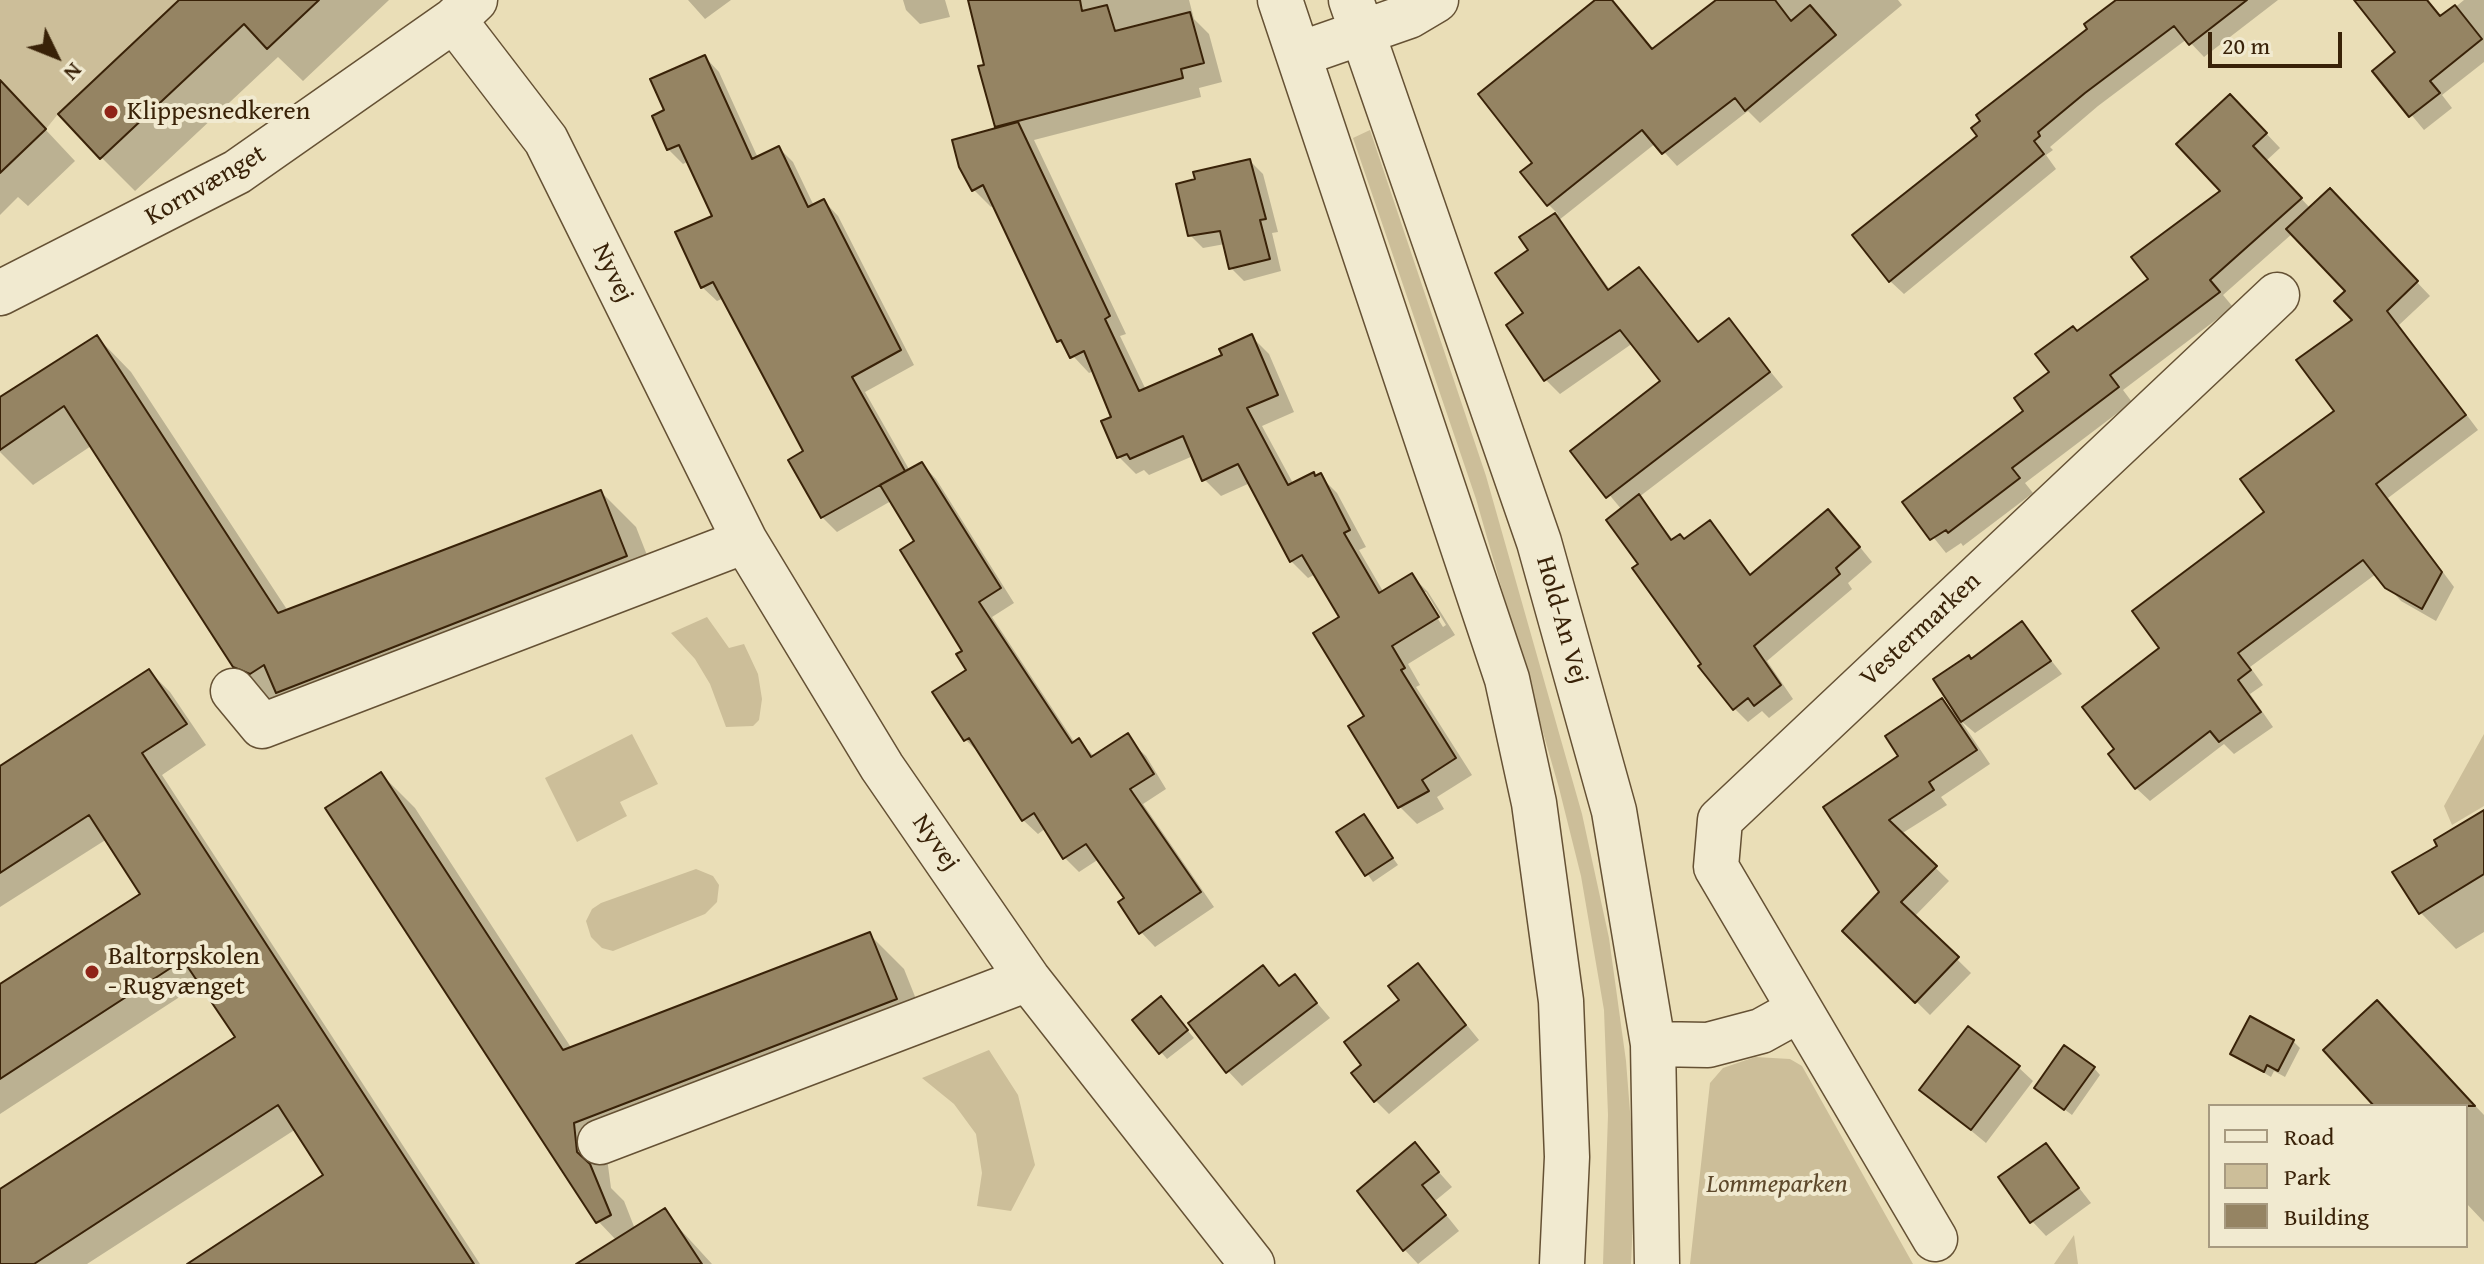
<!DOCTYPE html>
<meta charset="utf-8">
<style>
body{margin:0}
#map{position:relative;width:2484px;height:1264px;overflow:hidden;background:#eadeb7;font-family:"Gentium Book Plus",serif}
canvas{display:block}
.legend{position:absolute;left:2208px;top:1104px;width:260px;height:144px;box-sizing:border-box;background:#f1ead0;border:2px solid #a79a80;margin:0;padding:10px 14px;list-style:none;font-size:24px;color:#392208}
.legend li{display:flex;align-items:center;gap:16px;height:40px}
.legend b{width:40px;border:2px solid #a79a80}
.north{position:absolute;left:16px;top:16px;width:80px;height:80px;-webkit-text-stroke:6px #f1ead0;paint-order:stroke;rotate:133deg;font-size:22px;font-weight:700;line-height:32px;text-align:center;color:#392208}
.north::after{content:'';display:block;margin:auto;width:28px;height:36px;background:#392208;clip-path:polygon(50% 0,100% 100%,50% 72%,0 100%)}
.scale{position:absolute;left:2208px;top:32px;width:134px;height:36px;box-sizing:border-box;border:4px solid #392208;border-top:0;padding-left:10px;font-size:24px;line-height:28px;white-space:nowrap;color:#392208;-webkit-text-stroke:6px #f1ead0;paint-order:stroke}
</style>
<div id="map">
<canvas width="2484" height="1264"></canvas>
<ul class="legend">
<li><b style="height:10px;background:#f1ead0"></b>Road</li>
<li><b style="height:22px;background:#ccbe99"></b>Park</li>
<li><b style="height:22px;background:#958463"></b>Building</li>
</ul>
<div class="north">N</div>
<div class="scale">20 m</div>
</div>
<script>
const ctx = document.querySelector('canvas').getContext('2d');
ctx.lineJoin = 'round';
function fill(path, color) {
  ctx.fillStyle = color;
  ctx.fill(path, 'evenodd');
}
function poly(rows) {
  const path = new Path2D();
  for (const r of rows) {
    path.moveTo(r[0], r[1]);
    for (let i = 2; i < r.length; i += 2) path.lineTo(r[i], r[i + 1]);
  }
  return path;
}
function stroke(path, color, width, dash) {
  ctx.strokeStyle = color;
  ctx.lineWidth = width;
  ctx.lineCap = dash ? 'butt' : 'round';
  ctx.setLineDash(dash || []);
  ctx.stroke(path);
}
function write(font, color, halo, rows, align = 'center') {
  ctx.font = font + ' "Gentium Book Plus",serif';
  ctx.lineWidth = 8;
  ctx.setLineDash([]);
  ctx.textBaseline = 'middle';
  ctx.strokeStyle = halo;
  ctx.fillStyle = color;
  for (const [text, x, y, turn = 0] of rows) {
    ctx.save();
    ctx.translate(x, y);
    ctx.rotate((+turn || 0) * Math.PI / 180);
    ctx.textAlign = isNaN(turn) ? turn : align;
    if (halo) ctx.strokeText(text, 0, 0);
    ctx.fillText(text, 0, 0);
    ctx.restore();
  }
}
fill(poly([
 [0,0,179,0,58,114,46,129,0,80],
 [1370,130,1486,476,1582,814,1609,938,1626,1061,1635,1175,1631,1264,1603,1264,1608,1115,1604,1010,1581,876,1559,788,1476,499,1353,138],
 [707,617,729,648,744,644,758,674,762,699,759,720,753,726,726,727,710,684,695,659,671,633],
 [632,734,658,784,620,802,627,816,577,842,545,778],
 [2484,734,2484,806,2452,825,2444,806],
 [696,869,713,876,719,885,717,902,705,914,613,951,602,948,591,937,586,921,592,909,601,903],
 [989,1050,1018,1095,1035,1165,1011,1211,977,1206,982,1173,976,1134,954,1104,922,1078],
 [1755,1057,1790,1059,1802,1066,1913,1264,1690,1264,1710,1083,1723,1068],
 [2074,1235,2078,1264,2054,1264]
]), '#ccbe99');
fill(poly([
 [182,0,389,0,303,81,278,57,135,191,101,157],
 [688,0,731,0,705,19],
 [903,0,945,0,950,17,920,24,906,10],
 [1036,0,1189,0,1194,19,1209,34,1222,82,1199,88,1201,97,1034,140,1126,334,1120,336,1146,390,1225,356,1252,337,1269,354,1294,412,1262,426,1294,485,1313,474,1320,476,1337,493,1366,547,1359,550,1384,593,1412,576,1428,592,1455,635,1408,664,1420,685,1416,687,1472,775,1437,797,1444,809,1417,824,1400,807,1367,716,1342,618,1314,575,1308,578,1291,561,1250,483,1221,496,1204,479,1193,456,1149,475,1144,470,1136,474,1119,457,1114,418,1094,371,1089,373,1059,341,995,205,991,207,974,190,1000,129,987,66],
 [1421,592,1426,592,1446,625,1443,627],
 [1599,0,1611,0,1654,51,1719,0,1898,0,1902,5,1760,123,1748,111,1677,166,1656,143,1559,220,1611,291,1638,269,1700,344,1729,321,1783,387,1639,497,1674,541,1684,541,1709,522,1752,576,1842,525,1872,562,1848,583,1852,589,1767,661,1793,699,1769,718,1762,711,1748,722,1734,708,1641,564,1622,510,1573,451,1663,382,1633,343,1560,394,1546,380,1531,251,1522,238,1558,214,1548,204,1535,163],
 [2144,0,2278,0,2204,57,2187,39,2098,106,2050,147,2053,150,2046,155,2056,169,1904,294,1890,281,1980,136],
 [2358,0,2428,0,2442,18,2464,0,2484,0,2484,62,2442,95,2452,108,2424,130,2375,71,2397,53],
 [705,57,719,72,758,158,779,148,793,162,814,206,824,201,838,216,914,365,865,392,910,471,922,464,936,479,1014,603,992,617,1075,743,1079,741,1095,757,1131,742,1146,756,1166,789,1143,804,1214,907,1155,947,1141,932,1127,899,1099,859,1079,872,1065,858,1046,828,1038,834,1023,820,980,754,966,740,935,693,969,670,965,651,917,542,891,501,837,532,822,517,806,452,724,298,717,301,702,287,715,217,689,161,683,164,668,149,667,111],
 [0,81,75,161,28,206,18,197,0,215],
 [2245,111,2280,148,2266,161,2311,209,2343,204,2430,296,2399,325,2478,430,2388,498,2454,587,2436,621,2401,601,2376,574,2250,667,2263,685,2250,694,2273,727,2234,754,2224,744,2150,801,2136,788,2116,749,2162,648,2267,513,2336,412,2355,320,2347,291,2293,233,2223,295,2233,307,2123,390,2132,402,2025,483,2033,493,1963,546,1961,543,1946,553,1905,502,2026,411,2078,333,2151,279,2223,191],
 [1250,161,1263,174,1278,232,1272,233,1281,271,1244,281,1231,268,1225,244,1203,248,1190,235],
 [97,337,131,372,288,611,601,492,636,527,661,591,270,701,234,665,91,446,33,485,0,452,0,402],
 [2022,624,2062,674,1975,733,1961,721,1990,764,1941,797,1947,805,1901,834,1949,881,1914,917,1971,973,1930,1015,1845,931,1882,892,1826,807,1901,756,1942,701,1957,715,1972,661],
 [149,671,170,692,206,745,162,775,480,1264,191,1264,326,1176,296,1129,87,1264,8,1264,0,1251,0,1192,238,1037,201,983,0,1114,0,986,142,894,107,839,0,907,0,768],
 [381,774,415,808,572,1049,870,935,904,969,930,1034,607,1158,611,1188,624,1201,635,1229,668,1216,712,1264,624,1264,617,1241,598,1221],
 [2484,812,2484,932,2456,949,2421,913,2395,873,2439,846],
 [1364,817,1398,865,1373,882,1339,833],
 [1418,965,1479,1040,1389,1114,1375,1100,1364,1065],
 [1263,967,1281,987,1295,977,1330,1018,1242,1086,1228,1071],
 [2377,1003,2484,1115,2484,1222,2466,1203,2466,1106,2377,1106],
 [1167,1006,1194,1038,1167,1059,1161,1052],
 [2293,1041,2300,1048,2285,1077,2274,1071,2271,1077,2232,1054],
 [2018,1067,2033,1081,1986,1143,1922,1090],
 [2094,1068,2100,1075,2072,1115,2036,1088],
 [1415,1145,1452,1187,1435,1201,1459,1231,1418,1264,1404,1249],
 [2046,1146,2091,1203,2046,1236,2032,1221]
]), '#0003');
const building = poly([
 [179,0,319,0,267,49,244,24,100,159,58,114,179,0],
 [968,0,1080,0,1082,11,1107,5,1115,31,1190,12,1204,63,1181,69,1183,78,995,127,978,66,984,65,968,0],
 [1595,0,1612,0,1652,49,1716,0,1775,0,1791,21,1810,5,1836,35,1745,111,1735,98,1662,154,1642,130,1547,206,1520,172,1532,163,1478,94,1595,0],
 [2116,0,2247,0,2189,45,2174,26,2085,93,2038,132,2040,136,2034,141,2044,154,1889,282,1852,235,1977,136,1971,128,1980,121,1976,115,2087,29,2084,24,2116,0],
 [2354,0,2427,0,2440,16,2455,5,2482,39,2430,81,2440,93,2409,117,2372,71,2395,52,2354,0],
 [705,55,752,159,779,146,808,207,824,199,901,350,852,377,905,471,821,518,788,460,803,451,713,282,701,288,675,232,712,216,679,145,667,150,652,116,664,110,650,79,705,55],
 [0,80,46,129,0,173,0,80],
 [2230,94,2267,133,2253,146,2302,198,2210,280,2220,292,2110,375,2119,387,2012,468,2020,478,1948,533,1946,530,1930,540,1902,502,2023,411,2014,398,2049,372,2035,354,2073,326,2077,331,2148,279,2131,257,2220,191,2176,144,2230,94],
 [1018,122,1110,316,1105,319,1139,391,1222,355,1219,349,1252,334,1278,395,1247,408,1288,485,1314,472,1315,476,1321,473,1350,530,1344,533,1379,593,1412,573,1439,617,1392,646,1405,668,1401,670,1456,758,1422,780,1429,791,1398,808,1348,726,1364,716,1313,633,1339,617,1302,555,1290,562,1238,464,1202,481,1183,436,1130,459,1127,454,1117,458,1101,421,1111,417,1084,351,1070,358,1061,340,1057,342,983,185,972,191,959,167,952,140,1018,122],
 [1250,159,1266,219,1260,220,1270,259,1229,269,1220,231,1188,236,1176,184,1195,179,1193,172,1250,159],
 [2330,188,2418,281,2387,311,2466,415,2376,484,2442,572,2422,609,2385,588,2363,560,2238,653,2251,670,2238,680,2261,712,2219,742,2210,731,2135,789,2108,754,2114,749,2082,707,2159,648,2132,611,2264,512,2240,479,2334,411,2296,360,2352,320,2334,301,2345,291,2286,229,2330,188],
 [1555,213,1608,290,1639,267,1698,342,1729,318,1770,372,1606,498,1570,451,1660,381,1620,330,1544,381,1506,325,1523,313,1495,273,1528,250,1519,237,1555,213],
 [97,335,278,613,601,490,627,556,276,693,264,665,250,674,233,667,64,406,0,450,0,397,97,335],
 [922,462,1001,588,979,602,1072,743,1079,738,1091,757,1128,733,1154,774,1130,789,1201,892,1139,934,1118,902,1124,898,1086,844,1063,859,1034,813,1022,821,969,738,964,741,932,692,966,670,956,654,962,651,900,550,914,541,880,485,922,462],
 [1639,494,1671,540,1680,534,1684,539,1710,520,1750,575,1828,509,1860,547,1836,568,1840,574,1754,646,1781,685,1754,706,1748,698,1733,710,1698,666,1701,664,1632,568,1638,564,1606,520,1639,494],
 [2022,621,2051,661,1961,722,1933,679,1969,655,1971,659,2022,621],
 [149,669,187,724,142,753,474,1264,187,1264,323,1175,278,1105,34,1264,0,1264,0,1189,235,1037,183,960,0,1079,0,984,140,894,89,815,0,873,0,766,149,669],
 [1942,698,1977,750,1929,782,1934,790,1889,820,1937,866,1901,902,1959,957,1915,1003,1842,931,1879,892,1823,807,1898,756,1885,736,1942,698],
 [381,772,563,1050,870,932,897,999,574,1123,577,1152,590,1164,611,1215,596,1223,325,808,381,772],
 [2484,810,2484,874,2419,914,2392,872,2437,846,2434,840,2484,810],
 [1364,814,1393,858,1365,876,1336,832,1364,814],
 [1418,963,1466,1025,1374,1102,1351,1073,1361,1065,1344,1042,1399,1000,1388,986,1418,963],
 [1263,965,1279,986,1295,974,1317,1003,1226,1073,1188,1023,1263,965],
 [1161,996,1188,1030,1159,1054,1132,1020,1161,996],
 [2377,1000,2475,1106,2374,1106,2323,1050,2377,1000],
 [2250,1016,2294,1040,2278,1071,2267,1065,2264,1072,2230,1054,2250,1016],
 [1968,1026,2020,1066,1971,1130,1919,1090,1968,1026],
 [2064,1045,2095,1067,2064,1110,2034,1088,2064,1045],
 [1415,1142,1439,1172,1422,1185,1446,1215,1403,1251,1357,1191,1415,1142],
 [2046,1143,2079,1188,2030,1223,1998,1177,2046,1143],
 [665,1208,702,1264,576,1264,665,1208]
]);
fill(building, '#958463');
stroke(building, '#392208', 2);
const minor = poly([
 [1280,0,1507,679,1534,803,1561,1001,1567,1157,1562,1264],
 [1351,0,1539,542,1614,811,1653,1044,1657,1264],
 [454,20,546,140,745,541,882,767,1028,979,1252,1264],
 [1300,54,1409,16,1436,0],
 [0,293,237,172,454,20,475,0],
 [233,691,262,726,745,541],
 [1653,1044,1708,1045,1761,1031,1799,1010],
 [600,1142,1028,979],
 [1935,1239,1716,867,1720,820,2277,295]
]);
stroke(minor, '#655134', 47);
stroke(minor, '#f1ead0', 44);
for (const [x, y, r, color] of [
 [111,112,8,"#8f2418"],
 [92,972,8,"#8f2418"]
]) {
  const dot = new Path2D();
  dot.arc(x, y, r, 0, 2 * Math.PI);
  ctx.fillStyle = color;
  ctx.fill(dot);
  stroke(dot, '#f1ead0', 3);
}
write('26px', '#392208', '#f1ead0', [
 ["Klippesnedkeren",127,112],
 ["Baltorpskolen",108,957],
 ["- Rugvænget",108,987]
], 'left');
write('26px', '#392208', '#f1ead0', [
 ["Kornvænget",206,186,-30],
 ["Nyvej",612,273,64],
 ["Hold-An Vej",1561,620,74],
 ["Vestermarken",1921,630,-43],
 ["Nyvej",935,843,55]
]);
write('italic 26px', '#5e492c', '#f1ead0', [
 ["Lommeparken",1777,1185]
]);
</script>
